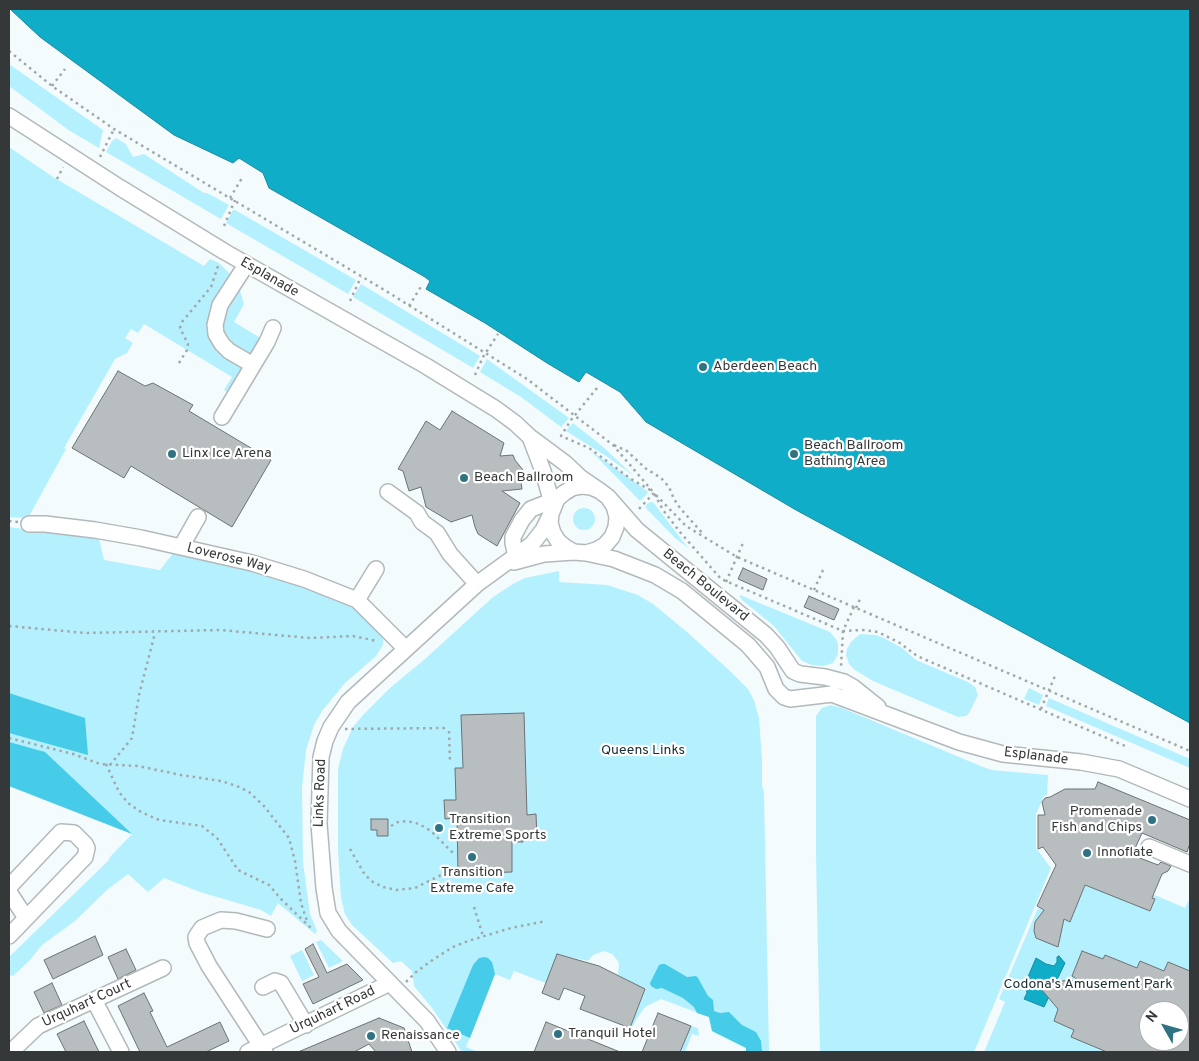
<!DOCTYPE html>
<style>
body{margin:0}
#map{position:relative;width:1199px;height:1061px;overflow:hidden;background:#f4fbfc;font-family:Overpass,sans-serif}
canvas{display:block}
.frame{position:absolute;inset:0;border:10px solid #353838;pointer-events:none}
.north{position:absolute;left:1139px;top:1001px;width:50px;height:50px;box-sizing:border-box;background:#fff;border:1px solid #aeafaf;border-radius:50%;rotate:308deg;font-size:14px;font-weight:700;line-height:20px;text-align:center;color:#353838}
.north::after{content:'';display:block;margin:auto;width:18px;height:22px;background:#2f7383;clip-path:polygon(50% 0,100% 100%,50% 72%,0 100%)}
</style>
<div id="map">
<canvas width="1199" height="1061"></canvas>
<div class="frame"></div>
<div class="north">N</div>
</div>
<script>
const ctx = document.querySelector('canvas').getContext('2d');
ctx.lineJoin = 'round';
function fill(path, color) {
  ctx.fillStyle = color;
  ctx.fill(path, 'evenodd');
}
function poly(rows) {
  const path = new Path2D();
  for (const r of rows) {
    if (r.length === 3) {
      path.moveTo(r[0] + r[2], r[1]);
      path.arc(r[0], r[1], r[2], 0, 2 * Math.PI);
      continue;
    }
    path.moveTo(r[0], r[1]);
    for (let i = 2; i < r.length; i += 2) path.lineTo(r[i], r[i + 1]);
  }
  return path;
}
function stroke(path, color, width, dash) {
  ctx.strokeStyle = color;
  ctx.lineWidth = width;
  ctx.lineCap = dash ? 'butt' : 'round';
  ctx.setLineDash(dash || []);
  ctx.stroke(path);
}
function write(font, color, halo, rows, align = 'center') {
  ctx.font = font + ' Overpass,sans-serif';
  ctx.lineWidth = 4.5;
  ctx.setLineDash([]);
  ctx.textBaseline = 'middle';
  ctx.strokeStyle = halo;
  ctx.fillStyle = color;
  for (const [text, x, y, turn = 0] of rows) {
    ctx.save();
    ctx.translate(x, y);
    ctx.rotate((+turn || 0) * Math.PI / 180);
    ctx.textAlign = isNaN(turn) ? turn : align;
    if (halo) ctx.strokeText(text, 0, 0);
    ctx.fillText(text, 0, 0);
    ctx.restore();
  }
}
fill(poly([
 [9,64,103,130,99,148,70,131,9,86],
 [116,138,126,144,133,157,144,154,204,193,207,193,229,205,221,219,106,152,112,141],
 [9,147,53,177,204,266,210,259,219,263,237,281,244,304,234,322,267,342,235,396,224,390,232,377,144,324,138,333,131,329,125,338,133,343,127,353,115,359,64,448,66,449,28,518,9,517],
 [233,210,235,210,356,280,348,294,226,223],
 [361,284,477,354,480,356,473,368,353,297],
 [487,359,569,418,561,427,521,397,480,372],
 [573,423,602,446,634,476,606,456,566,431],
 [590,450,639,485,648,492,647,494,640,501],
 [650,502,653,502,688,548,675,538,646,508,646,505],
 [584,519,11],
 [9,527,99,538,104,560,160,570,174,552,289,581,340,600,350,606,359,612,383,638,383,645,376,656,345,683,322,711,314,725,306,750,302,788,303,862,310,914,317,931,315,934,278,903,271,916,261,910,200,892,164,878,148,892,128,874,108,889,75,921,42,945,30,960,13,976,11,975,9,977,9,957,108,861,110,857,132,834,9,786],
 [559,571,559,582,607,585,638,595,653,604,687,632,730,671,748,689,754,700,759,718,762,759,762,786,764,792,769,1052,746,1052,746,1048,712,1031,709,1017,661,999,645,1007,638,1017,633,1026,631,1025,645,990,618,975,619,965,618,961,612,954,604,951,593,955,588,961,557,954,546,983,514,971,510,980,495,974,466,1047,476,1051,476,1052,462,1052,432,1008,414,986,412,971,401,961,393,963,352,925,345,914,341,898,338,851,338,769,343,749,353,727,363,715,391,687,425,659,493,597,513,584,525,578],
 [740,595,830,632,836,639,838,644,838,654,833,663,823,666,812,665,802,661,774,626,742,600,740,597],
 [860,634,876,635,884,638,902,648,916,660,968,682,975,687,978,695,969,713,966,716,958,717,873,681,855,670,849,664,846,655,847,649,851,642],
 [1029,688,1043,695,1039,705,1024,699],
 [1049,698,1190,759,1190,768,1046,706],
 [831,705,842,708,983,767,992,770,1048,775,1047,795,1044,796,1036,814,1036,848,1051,868,974,1052,820,1052,816,855,816,716,822,708],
 [1092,868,1185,908,1190,898,1190,1052,984,1052,1005,1002,999,999,1038,908,1070,922],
 [1149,1011,1179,1011,1179,1041,1149,1041],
 [321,940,343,961,329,968,316,942],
 [302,950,314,975,302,981,290,956],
 [691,1026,698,1028,699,1036,692,1034,685,1052,680,1052]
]), '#b5f0ff');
fill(poly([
 [9,693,85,718,88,755,9,733],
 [9,742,45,752,132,834,9,786],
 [484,957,488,958,492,962,495,974,470,1038,447,1028,473,965,479,958],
 [662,964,665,964,687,977,696,976,698,978,708,996,713,1000,714,1011,720,1013,729,1012,742,1025,756,1032,761,1041,762,1052,746,1052,746,1048,712,1031,709,1017,697,1013,694,1007,683,998,662,988,656,989,651,986,650,983,659,965]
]), '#46cce8');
const water = poly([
 [10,9,1190,9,1190,723,796,510,646,422,620,392,586,372,579,382,547,363,485,323,426,289,430,281,425,277,269,188,263,173,239,158,233,163,174,135,40,37,10,9],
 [1059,956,1065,963,1044,1007,1024,999,1027,993,1025,984,1036,958,1046,964,1054,966,1057,962,1057,957,1059,956]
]);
fill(water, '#10adc9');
stroke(water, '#1b8a9e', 1);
const building = poly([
 [118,371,145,386,153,383,193,405,189,411,271,460,232,527,131,466,124,478,72,448,118,371],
 [452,411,504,443,500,456,513,455,515,460,523,470,523,478,521,482,522,489,502,491,520,503,497,546,478,534,475,527,472,515,451,522,426,507,421,487,409,491,403,471,398,469,426,421,440,430,452,411],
 [743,568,767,579,763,590,738,579,743,568],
 [809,596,839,609,834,620,804,607,809,596],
 [524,713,527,815,536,814,537,838,523,838,523,842,512,842,512,872,458,874,457,818,445,819,444,800,456,800,455,768,463,768,461,715,524,713],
 [1098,782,1190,820,1190,843,1187,852,1142,833,1132,855,1158,865,1161,862,1171,866,1168,871,1162,874,1152,898,1155,899,1150,911,1085,885,1070,922,1064,919,1058,947,1036,938,1034,931,1035,922,1044,910,1037,906,1056,865,1043,847,1038,849,1038,815,1045,815,1042,802,1045,798,1050,797,1065,789,1095,789,1098,782],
 [371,819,388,819,388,836,377,836,377,830,371,830,371,819],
 [95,936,103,955,53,979,44,960,95,936],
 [313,944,327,973,347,964,363,980,313,1004,303,984,319,977,305,949,313,944],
 [126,949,136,970,118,979,108,957,126,949],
 [1082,951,1103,959,1105,955,1137,968,1140,961,1164,971,1168,962,1190,971,1190,1052,1107,1052,1071,1037,1074,1030,1054,1021,1058,1009,1041,989,1043,982,1078,980,1072,976,1082,951],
 [1149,1011,1179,1011,1179,1041,1149,1041,1149,1011],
 [557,954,599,966,645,989,630,1028,580,1009,585,996,564,988,559,1000,542,993,557,954],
 [52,983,62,1005,44,1013,34,992,52,983],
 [144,993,153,1011,150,1012,167,1047,220,1022,229,1041,206,1052,140,1052,118,1006,144,993],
 [658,1013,691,1026,680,1052,642,1052,658,1013],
 [379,1018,404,1028,412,1052,376,1052,369,1044,354,1052,298,1052,379,1018],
 [84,1021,99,1052,66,1052,57,1034,84,1021],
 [546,1022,620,1052,534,1052,546,1022]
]);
fill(building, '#b8bec0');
stroke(building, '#6c7274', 1);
const minor = poly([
 [9,116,119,187,225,252,426,366,496,409,515,423,530,437,565,463,581,478,600,491],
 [246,265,220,305,215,325,216,334,222,344,229,351,253,365],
 [222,417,267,342,273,328],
 [530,437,543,471,553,507],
 [388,492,417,513,422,522,437,533,450,554,477,584],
 [608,497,614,506,617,517,616,527,612,537,605,545,596,550,586,553,574,552,565,547,558,541,553,533,550,523,551,514,557,499,564,493,572,488,582,486,591,487,600,491,608,497,637,530,766,635,777,647,793,671,800,674,825,677,844,682,853,687,878,707],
 [29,524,45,524,95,530,141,538,252,563,304,579,357,600,406,649],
 [181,547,198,517],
 [586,553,614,559,655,575,682,591,748,645,767,667,776,689,784,697,790,699,832,694,959,742,1003,754,1081,762,1119,769,1190,799],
 [516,556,513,543,513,537,522,520,531,509,557,499],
 [514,562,544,554,574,552],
 [357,600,376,569],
 [1149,847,1190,864],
 [9,887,61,832,74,833,85,844,87,848,85,857,9,936],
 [9,892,26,918],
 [263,987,275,981,281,983,306,1025],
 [94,1000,121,1052],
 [16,1047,38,1026,163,968],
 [248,1052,390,983],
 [265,1052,209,966,197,943,196,937,202,928,221,920,236,921,267,929],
 [448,1052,427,1021,339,931,328,913,324,888,319,824,321,757,325,741,331,727,348,702,477,584,532,544,543,530,551,514]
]);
stroke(minor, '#b3b9bb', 18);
stroke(poly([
 [9,51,52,86,114,129,386,291,527,379,613,445,654,493,663,510,680,532,721,579,843,631,841,667],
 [52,86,65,69],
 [100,157,114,129],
 [57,179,63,167],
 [230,198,242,178],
 [224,226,235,200],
 [350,301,361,277],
 [409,306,422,285],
 [179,363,187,350,188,344,180,328,182,322,211,287,219,263],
 [475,375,483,357,498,334],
 [597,388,571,420,561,436,589,448,631,479,652,491],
 [614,445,627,451,645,468,661,478,669,487,674,499,680,508,704,535],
 [656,495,686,526,737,557,1190,751],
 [639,509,654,493],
 [9,521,18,522],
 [726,582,743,543],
 [814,590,823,570],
 [854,607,843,631,863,630,878,632,900,643,917,656,1125,746],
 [856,608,861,597],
 [9,626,85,633,220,630,310,638,353,636,377,641],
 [1041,709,1055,676],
 [345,729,446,728],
 [449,731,450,761],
 [9,738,73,754,100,764,138,766,181,775,221,781,237,786,249,792,264,806,289,838,295,861,301,903,307,921],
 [106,764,119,792,128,803,141,812,159,820,202,826,217,838,238,870,269,885,281,899,311,928],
 [110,765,132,738,139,695,155,633],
 [391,826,398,822,407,821,419,824,431,831,453,853],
 [350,849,365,875,373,882,383,887,396,890,415,888,453,869],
 [474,907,483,936],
 [406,982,416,972,434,959,453,947,468,941,511,928,546,921]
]), '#a2a8a8', 2.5, [2.5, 4]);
stroke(minor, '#fff', 15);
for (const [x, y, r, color] of [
 [703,367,5,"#2f7383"],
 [172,454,5,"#2f7383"],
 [794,454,5,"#2f7383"],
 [464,478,5,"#2f7383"],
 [1152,820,5,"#2f7383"],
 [439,828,5,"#2f7383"],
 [1087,853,5,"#2f7383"],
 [472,857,5,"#2f7383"],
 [558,1034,5,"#2f7383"],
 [371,1036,5,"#2f7383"]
]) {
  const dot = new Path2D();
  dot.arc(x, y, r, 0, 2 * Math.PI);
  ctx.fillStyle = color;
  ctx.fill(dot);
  stroke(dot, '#fff', 2);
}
write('14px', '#353838', '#fff', [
 ["Esplanade",269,278,30],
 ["Loverose Way",229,559,14],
 ["Beach Boulevard",705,586,39],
 ["Esplanade",1036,757,7],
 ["Links Road",321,793,-88],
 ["Urquhart Court",87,1004,-25],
 ["Urquhart Road",333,1011,-26]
]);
write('14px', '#353838', '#fff', [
 ["Aberdeen Beach",713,367],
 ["Beach Ballroom",804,446],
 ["Bathing Area",804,462],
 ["Linx Ice Arena",182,454],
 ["Beach Ballroom",474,478],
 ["Promenade",1142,812,"right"],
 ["Fish and Chips",1142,828,"right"],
 ["Transition",449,820],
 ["Extreme Sports",449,836],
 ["Innoflate",1097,853],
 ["Transition",472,873,"center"],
 ["Extreme Cafe",472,889,"center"],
 ["Tranquil Hotel",568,1034],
 ["Renaissance",381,1036]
], 'left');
write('14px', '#182f34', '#fff', [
 ["Queens Links",643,751],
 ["Codona's Amusement Park",1088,985]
]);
</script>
